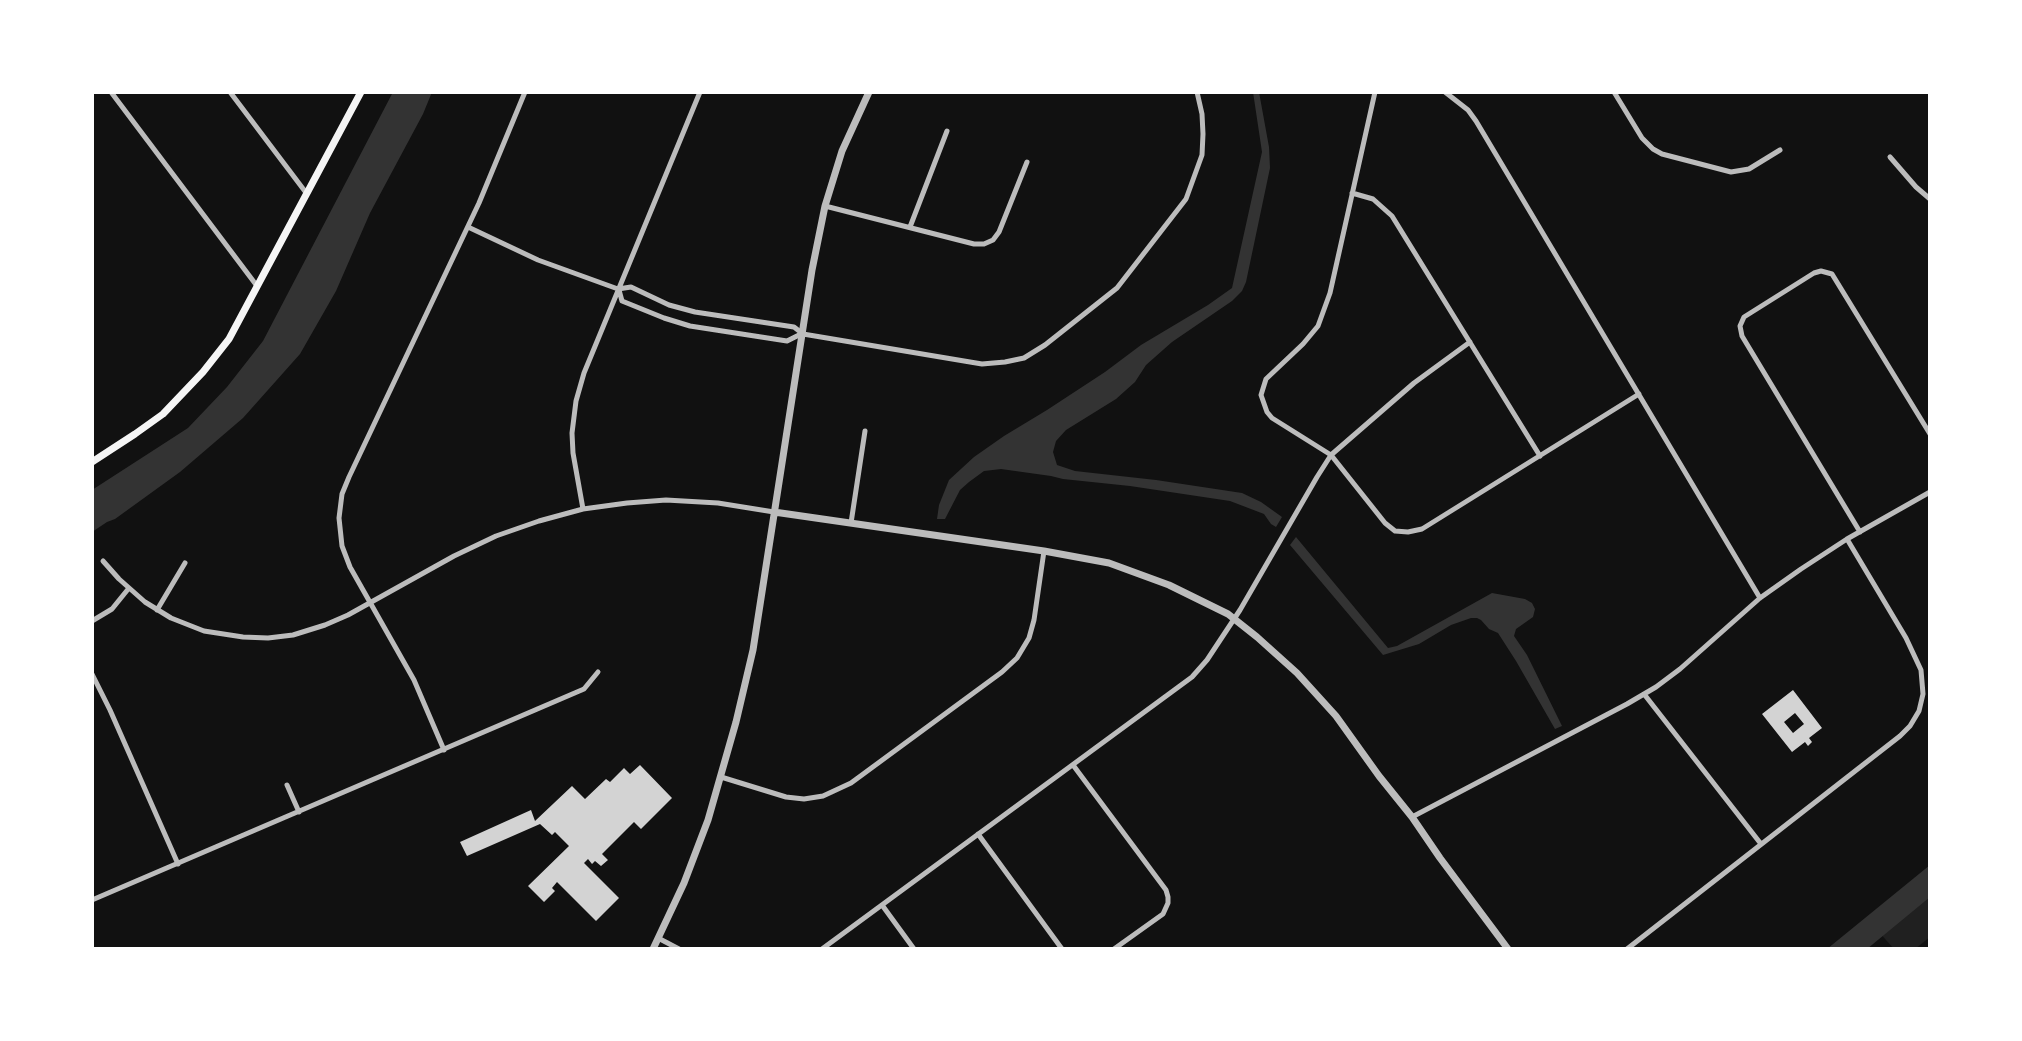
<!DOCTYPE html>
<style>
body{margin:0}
#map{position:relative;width:2022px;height:1041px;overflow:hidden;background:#111;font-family:Lato,sans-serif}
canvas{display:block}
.frame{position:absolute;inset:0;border:94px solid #fff;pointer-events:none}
</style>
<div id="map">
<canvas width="2022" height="1041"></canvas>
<div class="frame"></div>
</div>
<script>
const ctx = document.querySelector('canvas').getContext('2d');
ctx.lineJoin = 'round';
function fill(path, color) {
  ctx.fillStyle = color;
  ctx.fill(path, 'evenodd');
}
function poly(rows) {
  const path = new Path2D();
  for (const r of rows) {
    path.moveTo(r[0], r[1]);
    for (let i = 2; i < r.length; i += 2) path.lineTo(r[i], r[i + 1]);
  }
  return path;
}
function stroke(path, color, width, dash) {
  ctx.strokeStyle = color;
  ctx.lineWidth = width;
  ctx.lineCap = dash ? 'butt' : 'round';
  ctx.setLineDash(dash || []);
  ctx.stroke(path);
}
fill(poly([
 [1930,890,1930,937,1915,949,1894,949,1878,931]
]), '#202020');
fill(poly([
 [393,92,432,92,423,114,370,213,336,291,300,354,243,418,180,472,115,519,107,522,92,532,92,490,188,428,227,387,263,341],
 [1253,92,1259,92,1269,147,1270,168,1246,282,1242,291,1232,301,1172,342,1146,365,1135,382,1116,399,1066,430,1056,441,1053,452,1057,465,1075,471,1156,480,1242,493,1261,502,1282,517,1276,527,1271,524,1264,514,1230,501,1130,486,1063,479,1051,476,1001,469,984,471,969,482,960,490,945,519,937,519,939,505,949,480,974,457,1004,436,1047,410,1105,372,1141,345,1208,305,1232,288,1262,152],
 [1296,537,1388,648,1397,646,1492,593,1525,599,1532,603,1535,609,1533,617,1516,629,1514,636,1527,655,1562,726,1555,729,1516,661,1498,633,1489,629,1481,620,1477,618,1471,618,1451,625,1419,644,1383,655,1290,545],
 [1930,865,1930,897,1867,949,1827,949]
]), '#333');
fill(poly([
 [1793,690,1822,728,1809,738,1812,742,1808,746,1805,742,1792,752,1762,714],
 [1795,713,1804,724,1793,733,1784,722],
 [640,765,672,798,641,829,634,822,602,854,608,860,601,866,595,861,592,864,588,859,584,863,619,898,596,921,557,882,552,888,555,891,544,902,528,886,569,846,555,832,552,835,540,824,467,856,460,842,531,810,535,821,572,786,585,799,606,779,610,782,624,768,630,774]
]), '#d3d3d3');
stroke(poly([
 [111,92,257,286],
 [230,92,307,194],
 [1375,92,1330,293,1318,326,1303,344,1266,379,1261,395,1267,412,1272,418,1331,455,1385,523,1395,531,1408,532,1422,529,1639,394],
 [1445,92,1468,110,1476,121,1760,598],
 [1614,92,1642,138,1653,149,1662,154,1731,172,1749,169,1780,150],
 [1890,157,1916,187,1930,199],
 [1352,193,1373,199,1392,216,1540,456],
 [825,206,974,244,984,244,993,240,999,232,1027,162],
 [468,227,538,260,618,289,631,287,669,305,695,312,794,327,803,334,982,364,1005,362,1024,358,1045,345,1117,288,1186,199,1202,155,1203,134,1202,114,1197,92],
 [910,227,947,131],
 [619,290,622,301,664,318,690,326,787,341,801,334],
 [583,509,573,453,572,433,576,401,584,373,700,92],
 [851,523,865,431],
 [1860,532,1742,336,1740,326,1744,317,1814,273,1821,271,1832,274,1930,434],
 [103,561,119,579,145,602,171,618,204,631,243,637,268,638,293,635,325,625,348,615,454,556,496,536,539,521,583,509,627,503,666,500,718,503,774,512],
 [157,610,185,563],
 [92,621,112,609,129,588],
 [92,674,110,710,178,864],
 [1644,694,1761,844],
 [444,750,414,680,350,567,342,546,339,518,342,494,349,477,479,203,525,92],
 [1073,765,1166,890,1168,897,1168,903,1163,914,1114,949],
 [721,777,786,797,804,799,823,796,851,783,1002,672,1017,658,1029,638,1034,620,1044,551],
 [287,785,299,812],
 [1412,817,1627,704,1656,687,1680,669,1760,598,1801,569,1847,539,1930,492],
 [978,834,1062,949],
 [92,900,584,689,598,672],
 [882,905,914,949],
 [658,938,679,949],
 [822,949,1192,677,1207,660,1240,610,1317,477,1331,455,1414,383,1470,342],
 [1627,949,1900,736,1910,726,1919,711,1923,694,1921,670,1906,638,1847,539]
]), '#bcbcbc', 5);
stroke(poly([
 [774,512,1044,551,1109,563,1169,585,1228,614,1257,637,1297,673,1336,716,1379,776,1412,817,1440,858,1508,949],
 [653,949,684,883,708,820,736,722,753,650,812,270,825,206,842,151,869,92]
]), '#bcbcbc', 7);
stroke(poly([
 [92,462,135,434,163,414,203,372,229,339,361,92]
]), '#f5f5f5', 7);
</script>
